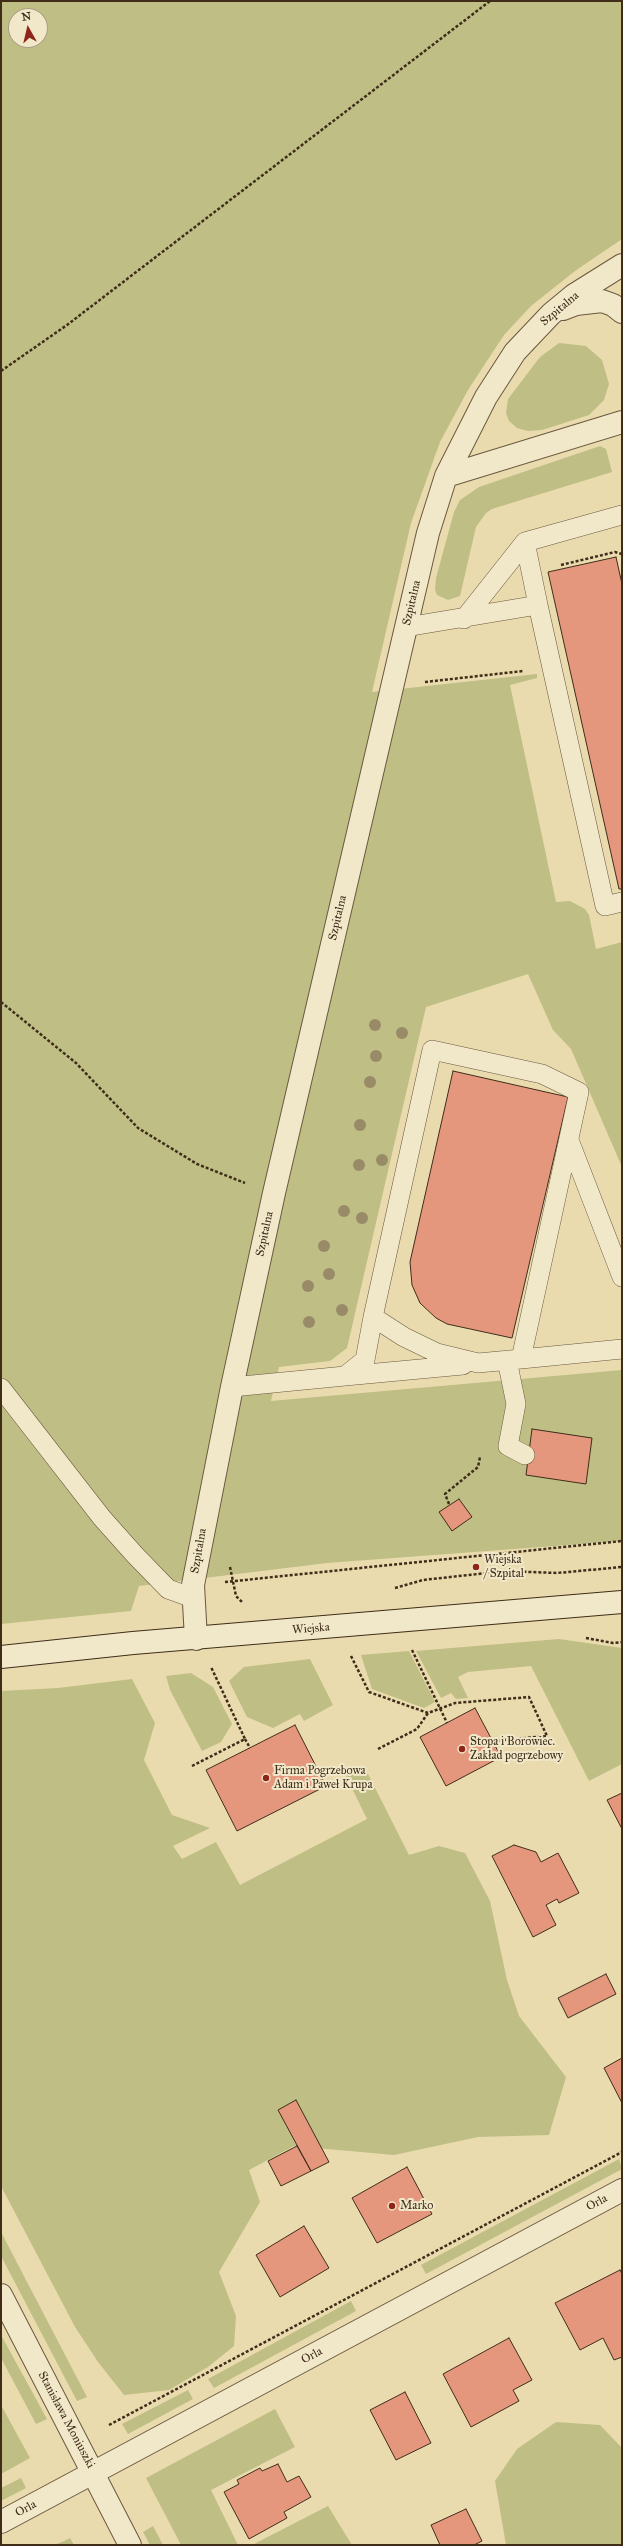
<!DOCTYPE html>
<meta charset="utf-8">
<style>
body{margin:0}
#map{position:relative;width:623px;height:2546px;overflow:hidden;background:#e9dbae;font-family:"IM FELL Great Primer",serif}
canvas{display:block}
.frame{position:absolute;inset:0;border:2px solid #3f2d1a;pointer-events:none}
.north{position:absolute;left:8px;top:8px;width:40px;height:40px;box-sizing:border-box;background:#f1e8ca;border:1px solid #aa9d84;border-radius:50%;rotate:352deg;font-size:11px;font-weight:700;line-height:16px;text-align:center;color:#3f2d1a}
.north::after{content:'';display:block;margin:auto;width:14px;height:18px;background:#8f2418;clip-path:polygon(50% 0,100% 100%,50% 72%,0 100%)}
</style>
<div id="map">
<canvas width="623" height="2546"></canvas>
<div class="frame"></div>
<div class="north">N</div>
</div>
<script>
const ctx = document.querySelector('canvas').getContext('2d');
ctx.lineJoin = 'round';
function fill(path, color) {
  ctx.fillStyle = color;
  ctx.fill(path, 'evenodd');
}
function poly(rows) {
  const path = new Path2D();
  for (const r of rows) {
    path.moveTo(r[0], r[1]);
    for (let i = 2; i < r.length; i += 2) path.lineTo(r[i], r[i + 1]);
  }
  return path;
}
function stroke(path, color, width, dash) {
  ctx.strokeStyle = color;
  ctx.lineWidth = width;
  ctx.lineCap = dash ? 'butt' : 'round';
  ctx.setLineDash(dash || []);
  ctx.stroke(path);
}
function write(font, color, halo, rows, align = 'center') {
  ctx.font = font + ' "IM FELL Great Primer",serif';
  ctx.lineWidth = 4;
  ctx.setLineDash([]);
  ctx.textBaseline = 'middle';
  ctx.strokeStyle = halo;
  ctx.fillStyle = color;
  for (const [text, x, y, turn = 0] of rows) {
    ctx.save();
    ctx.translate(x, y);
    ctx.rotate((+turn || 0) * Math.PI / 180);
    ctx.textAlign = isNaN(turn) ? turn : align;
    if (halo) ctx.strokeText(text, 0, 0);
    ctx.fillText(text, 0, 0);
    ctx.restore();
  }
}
fill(poly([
 [1,1,622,1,622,239,575,271,531,306,504,335,468,390,440,442,411,523,372,692,537,674,537,678,510,685,556,902,570,901,585,909,589,915,596,949,622,942,622,1167,571,1049,553,1030,528,974,426,1007,347,1348,330,1361,279,1367,271,1401,622,1370,622,1541,327,1563,139,1586,131,1611,1,1624],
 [16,16,40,16,40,40,16,40],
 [559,343,586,346,602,360,609,384,604,400,589,415,542,430,528,431,517,428,509,421,506,413,508,399,540,357],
 [600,446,606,449,612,472,492,509,486,513,476,527,460,596,448,600,437,595,435,590,436,578,454,512,460,500,479,487],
 [559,1639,622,1648,622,1764,589,1781,531,1666,468,1672,458,1677,468,1698,456,1699,451,1693,441,1698,416,1651],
 [409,1651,435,1702,424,1708,372,1689,361,1655],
 [310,1659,333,1705,304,1721,300,1714,273,1728,247,1717,229,1681,244,1667],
 [191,1673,213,1687,232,1724,221,1742,202,1751,170,1690,166,1676],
 [132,1679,155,1723,144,1760,172,1815,210,1828,173,1846,182,1859,216,1842,240,1885,367,1819,346,1776,364,1766,409,1855,439,1846,465,1853,490,1901,507,1980,519,2016,566,2077,549,2135,478,2137,394,2155,294,2146,249,2170,260,2202,219,2272,236,2316,234,2346,208,2367,169,2390,124,2395,98,2362,75,2327,1,2186,1,1691,58,1688],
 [619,2159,622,2169,426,2274,421,2265],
 [1,2232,87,2397,77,2401,1,2256],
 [351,2301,356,2311,214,2388,208,2379],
 [1,2335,47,2419,36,2424,1,2358],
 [188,2390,193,2399,128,2434,122,2424],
 [1,2405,30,2458,1,2474],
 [275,2409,295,2447,211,2490,238,2545,181,2545,146,2478],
 [556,2422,600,2425,622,2448,622,2545,506,2545,495,2481,517,2449],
 [21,2478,26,2488,1,2501,1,2488],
 [328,2506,352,2545,252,2545],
 [153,2526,163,2545,150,2545,143,2532],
 [70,2538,74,2545,54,2545,62,2542]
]), '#bfbe85');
const building = poly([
 [616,557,622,584,622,889,619,889,548,572,616,557],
 [453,1071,568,1097,512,1338,447,1324,436,1318,420,1303,412,1285,410,1262,453,1071],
 [532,1429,592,1438,586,1484,526,1475,532,1429],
 [459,1499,472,1517,452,1531,439,1512,459,1499],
 [475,1708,501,1757,446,1786,420,1737,475,1708],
 [295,1725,326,1786,237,1831,206,1770,295,1725],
 [622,1793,622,1829,607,1800,622,1793],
 [514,1845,536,1852,541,1862,558,1853,579,1893,559,1903,557,1899,546,1905,556,1925,533,1937,492,1856,514,1845],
 [606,1974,616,1994,568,2018,558,1998,606,1974],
 [622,2058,622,2103,604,2068,622,2058],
 [296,2100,329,2162,311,2171,278,2110,296,2100],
 [297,2146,311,2171,281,2186,268,2161,297,2146],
 [407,2167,432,2214,377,2243,352,2198,407,2167],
 [304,2226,329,2268,280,2297,256,2255,304,2226],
 [620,2270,622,2274,622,2357,614,2360,603,2338,580,2350,555,2303,620,2270],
 [509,2338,532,2380,513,2390,519,2401,471,2427,443,2374,509,2338],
 [405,2392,431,2443,396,2460,370,2410,405,2392],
 [278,2464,287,2482,299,2476,311,2497,284,2512,287,2518,249,2539,224,2492,239,2484,237,2480,260,2468,262,2471,278,2464],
 [466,2509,482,2541,474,2545,440,2545,431,2525,466,2509]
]);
fill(building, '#e5977d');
stroke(building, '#3f2d1a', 1);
const lane = poly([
 [538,605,525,542,622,515],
 [464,619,525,542],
 [406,627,538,605,605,906,622,902],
 [569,1140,622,1277],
 [521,1359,579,1092,542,1074,432,1050,373,1317,404,1337,437,1353,478,1363,521,1359,622,1349],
 [507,1360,516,1404,508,1446,525,1455],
 [345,1376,463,1365],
 [232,1387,345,1376,365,1360,373,1317],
 [1,1388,102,1518,135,1555,168,1589,193,1598]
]);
const street = poly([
 [563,309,576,304,602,301,613,305,622,312],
 [446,476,622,422],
 [196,1639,193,1585,232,1387,274,1193,428,533,446,476,486,397,515,352,551,314,574,295,622,265],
 [1,2295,130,2545],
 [1,2522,622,2190]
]);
const secondary = poly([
 [1,1657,133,1643,622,1602]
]);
stroke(lane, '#6a583f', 20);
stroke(street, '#6a583f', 24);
stroke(secondary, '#3f2d1a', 24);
stroke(poly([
 [1,371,67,325,490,1],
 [561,565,615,552,622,554],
 [425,682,523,671],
 [1,1002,76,1063,138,1128,197,1164,245,1183],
 [449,1504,445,1494,478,1467,480,1457],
 [230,1567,236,1596,242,1602],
 [225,1582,622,1541],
 [395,1588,423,1580,505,1571,557,1573,622,1567],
 [586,1638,613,1643,622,1642],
 [412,1650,447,1723],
 [351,1656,369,1692,428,1713,455,1703,529,1697,547,1736,494,1741],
 [245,1739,250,1748],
 [378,1749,417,1729,428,1713],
 [192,1766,245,1739,211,1667],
 [109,2425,622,2152]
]), '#3f2d1a', 2.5, [3, 2]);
stroke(lane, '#f1e8ca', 19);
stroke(street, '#f1e8ca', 22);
stroke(secondary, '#f1e8ca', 22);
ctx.fillStyle = '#9a8b68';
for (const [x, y] of [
 [375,1025],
 [402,1033],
 [376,1056],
 [370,1082],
 [360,1125],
 [382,1160],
 [359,1165],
 [344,1211],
 [362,1218],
 [324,1246],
 [329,1274],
 [308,1286],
 [342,1310],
 [309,1322]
]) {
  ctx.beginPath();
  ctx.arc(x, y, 6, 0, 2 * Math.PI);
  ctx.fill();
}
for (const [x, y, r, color] of [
 [476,1567,4,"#8f2418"],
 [462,1749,4,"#8f2418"],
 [266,1778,4,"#8f2418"],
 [392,2206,4,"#8f2418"]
]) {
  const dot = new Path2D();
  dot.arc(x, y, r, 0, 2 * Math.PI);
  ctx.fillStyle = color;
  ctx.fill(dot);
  stroke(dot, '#f1e8ca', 1.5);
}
write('12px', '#3f2d1a', '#f1e8ca', [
 ["Szpitalna",560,309,-40],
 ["Szpitalna",412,603,-77],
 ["Szpitalna",338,918,-77],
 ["Szpitalna",265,1234,-78],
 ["Szpitalna",199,1551,-80],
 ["Wiejska",311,1629,-5],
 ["Orla",597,2203,-28],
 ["Orla",312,2356,-28],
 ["Stanisława Moniuszki",66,2420,62],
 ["Orla",26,2509,-28]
]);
write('12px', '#3f2d1a', '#f1e8ca', [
 ["Wiejska",484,1560],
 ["/ Szpital",484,1574],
 ["Stopa i Borowiec.",470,1742],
 ["Zakład pogrzebowy",470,1756],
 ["Firma Pogrzebowa",274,1771],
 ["Adam i Paweł Krupa",274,1785],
 ["Marko",400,2206]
], 'left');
</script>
